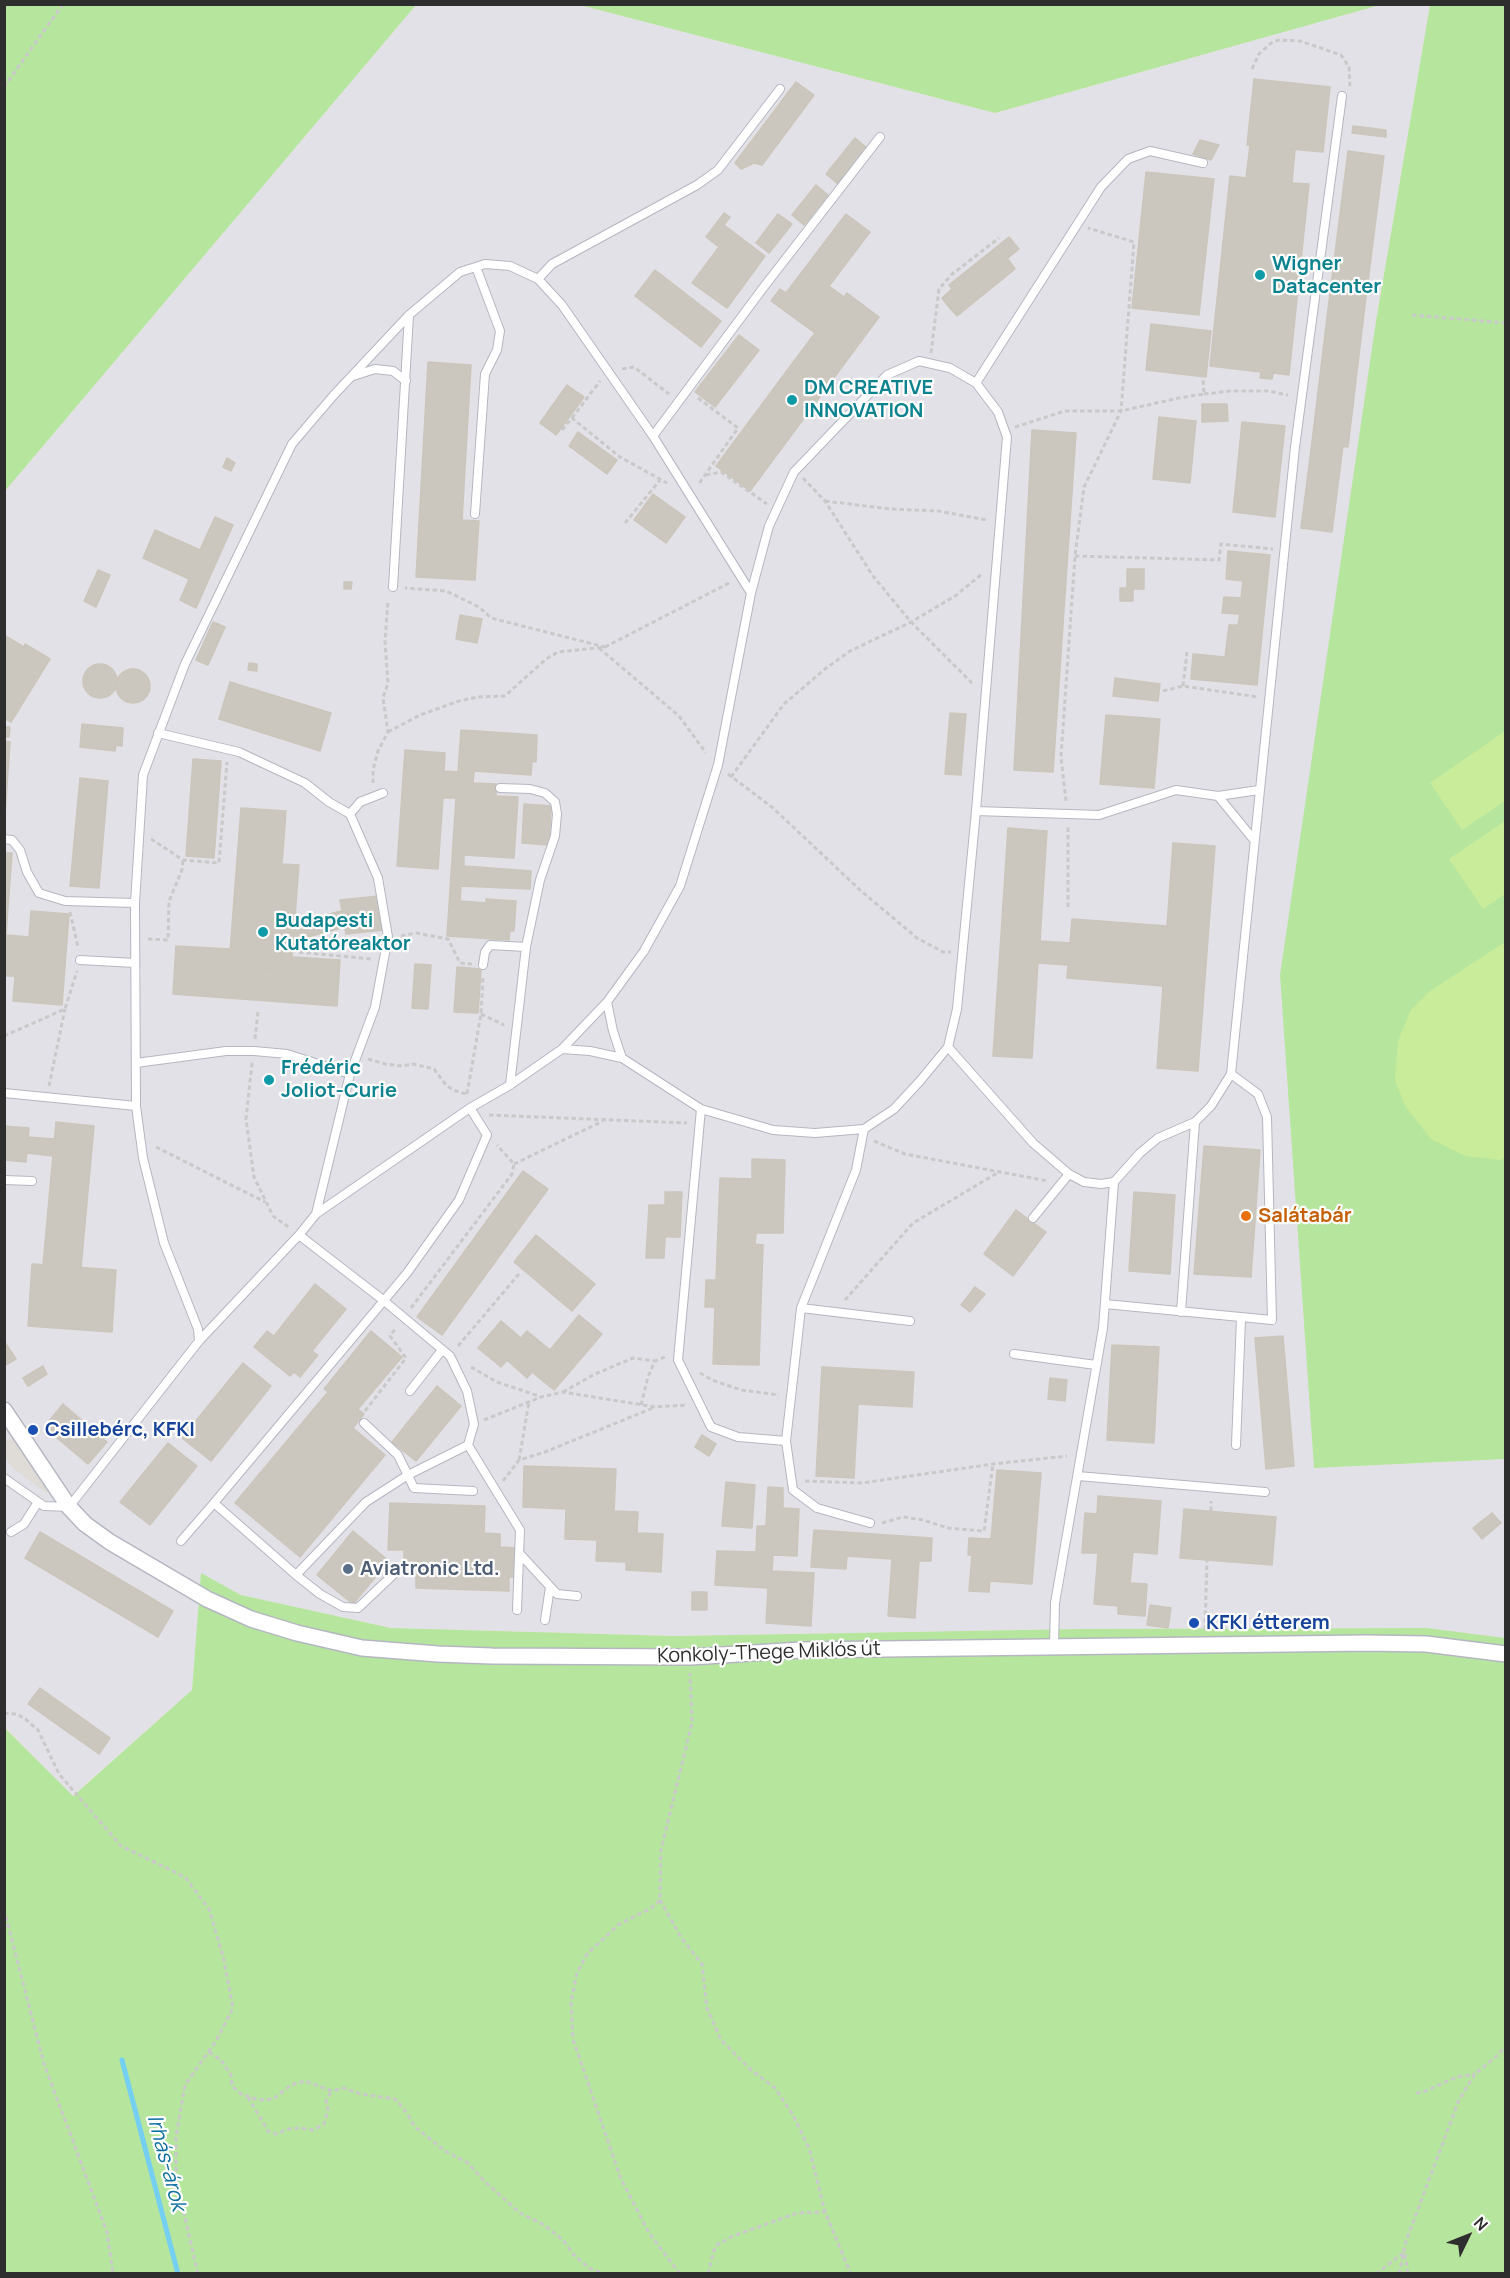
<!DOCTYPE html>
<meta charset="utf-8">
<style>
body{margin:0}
#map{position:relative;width:1510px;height:2278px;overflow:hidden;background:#efe9e1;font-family:Manrope,sans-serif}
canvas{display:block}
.frame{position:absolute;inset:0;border:6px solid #2e2e2e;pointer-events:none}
.north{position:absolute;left:1438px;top:2206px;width:60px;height:60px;-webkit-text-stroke:4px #fff;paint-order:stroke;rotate:47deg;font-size:16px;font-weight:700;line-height:24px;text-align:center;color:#2e2e2e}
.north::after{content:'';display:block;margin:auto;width:21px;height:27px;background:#2e2e2e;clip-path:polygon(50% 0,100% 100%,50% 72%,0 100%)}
</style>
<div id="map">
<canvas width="1510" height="2278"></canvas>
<div class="frame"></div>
<div class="north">N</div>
</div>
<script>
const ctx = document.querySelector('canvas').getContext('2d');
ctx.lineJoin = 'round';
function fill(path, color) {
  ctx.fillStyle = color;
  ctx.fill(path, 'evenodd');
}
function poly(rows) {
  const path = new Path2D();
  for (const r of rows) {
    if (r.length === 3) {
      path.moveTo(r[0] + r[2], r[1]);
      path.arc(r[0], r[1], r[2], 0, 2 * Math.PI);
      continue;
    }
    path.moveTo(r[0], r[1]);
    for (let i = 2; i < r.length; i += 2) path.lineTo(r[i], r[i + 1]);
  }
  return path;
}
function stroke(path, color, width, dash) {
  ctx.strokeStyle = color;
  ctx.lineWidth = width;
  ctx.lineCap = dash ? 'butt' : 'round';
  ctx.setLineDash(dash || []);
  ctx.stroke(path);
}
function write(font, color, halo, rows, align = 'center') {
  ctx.font = font + ' Manrope,sans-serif';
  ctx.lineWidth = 4.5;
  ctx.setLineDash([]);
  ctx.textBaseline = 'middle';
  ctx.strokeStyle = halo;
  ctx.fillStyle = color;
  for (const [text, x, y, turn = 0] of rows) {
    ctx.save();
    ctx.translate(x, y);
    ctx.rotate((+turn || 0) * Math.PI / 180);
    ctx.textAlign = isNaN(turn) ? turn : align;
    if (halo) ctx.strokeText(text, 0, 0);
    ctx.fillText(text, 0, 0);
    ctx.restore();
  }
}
fill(poly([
 [416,5,580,5,995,113,1380,5,1430,5,1376,321,1314,1468,1505,1459,1505,1638,1427,1628,1081,1629,674,1636,391,1628,241,1595,201,1574,192,1690,72,1796,5,1727,5,491]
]), '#e3e1e8');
fill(poly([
 [5,4,416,5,5,491,4,5],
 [580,5,1380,4,1380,5,995,113],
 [1430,5,1505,5,1505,1459,1314,1468,1280,975,1376,321],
 [201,1573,241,1595,391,1628,674,1636,1081,1629,1427,1628,1505,1638,1505,2273,5,2273,4,1727,73,1796,192,1690]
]), '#b6e59e');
fill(poly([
 [1505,731,1505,801,1462,830,1430,783],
 [1505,821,1505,894,1483,909,1449,859],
 [1505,942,1505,1158,1500,1160,1465,1156,1431,1139,1405,1106,1395,1080,1398,1041,1410,1011,1430,991]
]), '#c9ec9a');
fill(poly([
 [15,1438,52,1487,46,1493,14,1469,5,1459,5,1441]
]), '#dfdcd8');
stroke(poly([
 [122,2060,178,2274]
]), '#75cff0', 5);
const building = poly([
 [1254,79,1330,87,1323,152,1247,145,1254,79],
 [796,82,814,95,762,165,754,163,741,169,735,163,796,82],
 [1353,126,1386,130,1386,137,1352,133,1353,126],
 [855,138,867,148,838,184,826,174,855,138],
 [1200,140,1219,145,1211,160,1193,154,1200,140],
 [1250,145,1295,150,1292,183,1309,184,1289,375,1273,373,1272,379,1260,378,1261,372,1210,366,1230,176,1246,178,1250,145],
 [1348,151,1384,156,1365,305,1329,301,1348,151],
 [1146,172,1214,179,1199,315,1132,308,1146,172],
 [816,185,828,195,804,225,792,215,816,185],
 [724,213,730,217,724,225,765,256,727,308,692,283,719,247,706,237,724,213],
 [778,214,792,224,769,253,756,243,778,214],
 [846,214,870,232,829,286,844,297,847,293,879,317,750,491,716,466,815,333,771,301,780,289,786,293,846,214],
 [1009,237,1019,249,948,306,942,298,952,289,949,285,1009,237],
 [1007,258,1015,269,957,316,948,306,1007,258],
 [655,270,721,321,701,347,635,296,655,270],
 [1329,301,1365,305,1348,447,1312,442,1329,301],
 [1151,324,1211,331,1206,377,1146,370,1151,324],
 [739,335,759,350,715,407,695,392,739,335],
 [428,362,471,365,462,520,479,521,475,580,416,577,428,362],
 [567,385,584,397,556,435,540,423,567,385],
 [1202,404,1227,404,1228,421,1202,422,1202,404],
 [1159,417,1196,421,1190,483,1153,479,1159,417],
 [1242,422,1285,426,1275,517,1233,512,1242,422],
 [1032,430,1076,433,1053,772,1014,770,1032,430],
 [578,432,617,460,607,474,569,446,578,432],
 [1312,442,1343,446,1332,532,1301,528,1312,442],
 [227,458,235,463,231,471,223,467,227,458],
 [653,494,685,517,666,543,634,520,653,494],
 [215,517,233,525,196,608,180,600,189,579,143,558,155,530,200,550,215,517],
 [1228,551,1270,555,1257,685,1191,679,1193,654,1225,657,1229,625,1238,625,1240,614,1222,613,1224,597,1241,598,1243,581,1226,579,1228,551],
 [1127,569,1144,569,1144,589,1133,589,1133,601,1120,601,1120,588,1127,588,1127,569],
 [98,570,110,575,96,607,84,601,98,570],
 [344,582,352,582,351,589,344,589,344,582],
 [460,615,482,619,477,643,456,639,460,615],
 [213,622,225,627,208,665,196,660,213,622],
 [4,635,24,647,25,644,50,659,11,722,4,718,4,635],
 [249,663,257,664,257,671,248,670,249,663],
 [100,681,17],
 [133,686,17],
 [1115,678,1160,684,1158,701,1113,696,1115,678],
 [230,682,331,713,320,751,219,719,230,682],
 [950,713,966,714,961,775,945,774,950,713],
 [1106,715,1160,719,1154,788,1100,784,1106,715],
 [82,724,123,728,122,746,116,745,115,751,80,747,82,724],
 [4,727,10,727,9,737,4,737,4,727],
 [461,730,537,735,536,762,532,761,531,775,474,771,473,783,496,784,496,796,518,797,514,858,464,855,464,866,531,871,530,889,461,886,460,901,486,903,486,899,516,901,514,931,510,931,509,940,447,936,456,798,443,798,438,869,397,866,405,750,445,753,444,771,458,772,461,730],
 [4,741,10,742,5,816,4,816,4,741],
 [193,759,221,761,214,858,186,856,193,759],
 [80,778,108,781,99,888,70,886,80,778],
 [524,804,551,806,549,845,522,843,524,804],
 [241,808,286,811,282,864,299,865,297,890,235,886,241,808],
 [1008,828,1047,831,1040,941,1070,943,1072,919,1167,926,1173,843,1215,846,1198,1071,1157,1068,1163,986,1067,978,1068,965,1038,963,1032,1058,993,1056,1008,828],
 [4,853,12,853,6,935,29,937,31,911,69,914,62,1005,13,1001,15,976,4,976,4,853],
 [235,886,297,890,291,971,229,966,235,886],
 [379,896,384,930,346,934,340,900,379,896],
 [341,911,345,927,293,941,295,923,341,911],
 [176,946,230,949,229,966,291,971,292,957,340,960,337,1006,173,994,176,946],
 [415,964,431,965,428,1009,412,1008,415,964],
 [457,967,481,969,478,1013,454,1012,457,967],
 [56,1122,94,1126,81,1268,43,1265,56,1122],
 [4,1126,29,1128,26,1162,4,1160,4,1126],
 [28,1137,54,1139,53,1156,27,1153,28,1137],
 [1204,1146,1260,1150,1251,1277,1194,1274,1204,1146],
 [752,1159,785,1160,783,1233,756,1233,755,1244,763,1245,759,1365,713,1364,715,1307,705,1307,706,1280,716,1280,720,1178,752,1179,752,1159],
 [523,1171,548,1189,442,1335,417,1317,523,1171],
 [665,1192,682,1192,680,1237,665,1237,664,1258,646,1258,649,1205,665,1205,665,1192],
 [1134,1192,1175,1195,1170,1274,1129,1271,1134,1192],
 [1016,1210,1046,1232,1013,1276,984,1254,1016,1210],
 [536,1235,595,1284,572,1311,514,1262,536,1235],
 [32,1264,116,1270,112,1332,28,1326,32,1264],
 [315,1284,346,1309,312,1351,318,1355,300,1377,294,1372,290,1376,254,1347,267,1331,274,1336,315,1284],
 [975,1287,985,1294,970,1312,961,1305,975,1287],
 [579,1315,602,1334,554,1390,532,1372,527,1378,507,1360,501,1367,478,1348,501,1321,521,1338,527,1331,550,1350,579,1315],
 [371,1331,402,1357,358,1409,364,1414,353,1428,385,1455,300,1557,235,1503,328,1392,324,1389,371,1331],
 [1283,1336,1294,1466,1266,1469,1255,1338,1283,1336],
 [4,1341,16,1359,4,1366,4,1341],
 [1112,1345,1159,1347,1154,1443,1107,1440,1112,1345],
 [243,1363,271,1386,211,1461,182,1438,243,1363],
 [43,1366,47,1374,28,1386,23,1378,43,1366],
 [822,1367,914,1372,912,1407,858,1404,854,1478,816,1476,822,1367],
 [1050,1378,1067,1380,1065,1401,1048,1399,1050,1378],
 [437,1386,461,1406,416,1461,392,1442,437,1386],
 [63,1404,107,1442,88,1464,44,1427,63,1404],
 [702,1435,716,1444,709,1456,695,1447,702,1435],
 [168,1443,197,1466,150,1525,120,1502,168,1443],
 [524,1466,616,1469,614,1511,638,1512,637,1533,663,1534,661,1572,626,1570,626,1562,596,1561,597,1540,565,1539,566,1509,523,1507,524,1466],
 [997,1470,1041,1473,1032,1584,990,1581,989,1592,969,1591,972,1555,968,1555,969,1538,991,1539,997,1470],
 [726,1482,755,1485,752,1528,722,1526,726,1482],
 [768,1487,783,1488,783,1508,799,1509,797,1556,773,1555,772,1571,814,1573,811,1626,766,1623,768,1588,715,1585,717,1551,756,1552,757,1526,766,1526,768,1487],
 [1098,1496,1161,1501,1157,1554,1133,1552,1130,1583,1147,1584,1145,1616,1118,1614,1118,1606,1094,1604,1098,1553,1082,1553,1085,1513,1097,1514,1098,1496],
 [390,1503,485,1506,484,1533,500,1534,500,1547,516,1548,515,1577,509,1577,509,1591,416,1588,416,1566,404,1566,404,1550,388,1550,390,1503],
 [1184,1509,1276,1517,1272,1565,1180,1558,1184,1509],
 [1492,1513,1501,1523,1482,1539,1473,1528,1492,1513],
 [814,1530,932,1538,931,1561,919,1561,915,1618,888,1616,892,1559,847,1556,846,1569,811,1567,814,1530],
 [353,1531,389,1561,353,1604,317,1575,353,1531],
 [40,1532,173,1611,158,1637,25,1558,40,1532],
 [692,1592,707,1592,707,1610,692,1610,692,1592],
 [1150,1605,1171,1608,1168,1628,1147,1625,1150,1605],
 [40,1688,110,1738,99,1754,28,1704,40,1688]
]);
fill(building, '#cbc7bf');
stroke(building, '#cbc5ba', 1.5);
const service = poly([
 [538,279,552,264,697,185,718,170,780,89],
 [353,376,375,369,393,371,406,381],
 [976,383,1101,187,1128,159,1150,151,1203,163],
 [653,436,763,288,880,137],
 [475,514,485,374,497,350,500,331,476,267],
 [393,587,409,315],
 [158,733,239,752,305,783,329,802,350,814,378,878,388,937,375,1007,350,1074,316,1214],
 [500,788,530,789,545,793,555,802,557,814,555,836,540,880,526,947,510,1085],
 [1218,796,1254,840],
 [976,811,1099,815,1176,790,1218,796,1259,790],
 [350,814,360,802,383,793],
 [4,839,12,840,20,850,27,872,39,893,65,901,135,903],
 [80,960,135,963],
 [483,965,485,952,490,945,526,947],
 [948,1047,1033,1143,1069,1174,1084,1182,1101,1184,1114,1182,1140,1153,1158,1138,1195,1122,1211,1106,1231,1074,1295,447,1342,96],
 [562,1049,590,1051,622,1058,701,1109,773,1130,815,1133,864,1129,894,1109,920,1081,948,1047,957,1009,976,811,1007,437,998,412,976,383,950,368,919,361,887,375,794,472,769,526,751,593,718,765,680,886,644,951,607,1002,613,1031,622,1058],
 [136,1063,226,1051,254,1051,287,1054,350,1074],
 [4,1093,136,1106],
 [701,1109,678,1360,711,1427,738,1437,786,1441],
 [864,1129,856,1170,801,1308,786,1441,793,1490,817,1508,870,1523],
 [4,1180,32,1181],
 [1033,1218,1069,1174],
 [299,1235,383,1300,450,1356,467,1391,474,1424,468,1445,520,1530,517,1610],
 [1105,1304,1272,1320,1267,1117,1258,1094,1231,1074],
 [801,1308,910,1321],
 [1181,1312,1195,1122],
 [199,1341,198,1329,164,1243,143,1158,136,1106,135,903,143,775,185,664,292,444,333,396,409,315,460,272,485,264,510,266,538,279,562,305,653,436,751,593],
 [1014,1354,1096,1365],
 [410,1391,442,1350],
 [364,1423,398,1455,414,1488,473,1491],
 [1236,1445,1241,1319],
 [1078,1476,1265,1492],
 [4,1478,44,1506,69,1507,199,1341,299,1235,316,1214,470,1108,510,1085,562,1049,607,1002],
 [11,1532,24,1524,38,1502],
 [181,1541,214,1503],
 [520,1554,557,1594,577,1596],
 [396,1572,358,1608,343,1607,320,1594,296,1575,214,1503,407,1273,459,1200,487,1135,470,1108],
 [296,1575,366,1502,408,1475,468,1445],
 [545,1620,550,1587],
 [1054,1647,1055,1603,1103,1328,1114,1182]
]);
const minor = poly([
 [4,1410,69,1507,85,1524,110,1542,207,1599,251,1619,297,1633,362,1648,438,1654,492,1656,690,1657,801,1650,1367,1643,1426,1644,1506,1654]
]);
stroke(service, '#b4b7c1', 10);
stroke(minor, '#b4b7c1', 18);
stroke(poly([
 [1252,69,1259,54,1271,43,1279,40,1300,41,1341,55,1349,67,1350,87],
 [4,87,63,4],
 [1412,315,1506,323],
 [931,353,939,289,951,275,999,238],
 [622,369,634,367,669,394],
 [1204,394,1231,391,1268,391,1288,395],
 [698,398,738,428,698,485],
 [572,418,600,381],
 [1015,427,1065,411,1121,411,1179,398,1204,394,1203,380],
 [562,430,572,418,620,457,667,483],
 [706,475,721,472,767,504],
 [803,478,825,501,873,576,911,622,974,685],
 [825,501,890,509,938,511,987,520],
 [625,523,660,480],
 [1075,556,1219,560,1221,544,1273,549],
 [605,647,731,582],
 [599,648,679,716,706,753],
 [1183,686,1187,652],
 [1163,691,1183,686,1258,697],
 [388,732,420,715,459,701,478,697,505,696,546,659,558,652,605,647,491,618,479,607,446,591,405,588],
 [728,774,773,808,860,890,917,938,943,952,951,952],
 [731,777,784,704,825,669,850,651,911,622,955,596,982,574],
 [373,783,373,770,378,751,388,732,383,698,388,683,385,641,388,600],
 [1066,801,1061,757,1075,556,1084,487,1121,411,1134,242,1088,228],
 [151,839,183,860,219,863,227,762],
 [1068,907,1068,825],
 [70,912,78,947],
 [401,936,416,933,448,939,460,963,472,964],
 [148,939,168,940,169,901,182,870,183,860],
 [299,952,371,959],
 [481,1014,504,1025],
 [4,1036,65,1009,77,971],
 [255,1039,258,1011],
 [368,1059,385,1064,402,1066,413,1064,434,1069,446,1085,453,1090,466,1094],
 [252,1063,246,1119,254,1177,273,1216,290,1228],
 [49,1086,65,1009],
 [467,1094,481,1014,483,977],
 [489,1115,687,1123],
 [874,1141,905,1154,1048,1181],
 [156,1147,265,1202],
 [514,1164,603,1121],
 [845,1300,913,1223,999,1172],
 [411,1308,512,1174,514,1164,497,1145],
 [458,1346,519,1274],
 [471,1367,497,1382,539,1396],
 [700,1373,712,1380,741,1390,779,1395],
 [563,1392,595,1374,633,1358,655,1361],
 [641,1405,648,1377,655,1361,665,1357],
 [365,1411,406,1358,390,1336,396,1328],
 [484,1420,541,1397,563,1392,655,1407,687,1405],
 [519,1460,529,1402],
 [503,1481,519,1460,545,1452,653,1408],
 [805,1481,862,1483,993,1464,1067,1456],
 [1211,1511,1211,1501],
 [882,1523,903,1517,923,1520,948,1528,984,1531,993,1464],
 [1205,1630,1207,1560],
 [4,1713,16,1714,24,1718,38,1730,59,1774,121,1846,185,1877,209,1909,223,1956,233,2008,216,2041,185,2085,176,2137,176,2179,198,2274],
 [4,1870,4,1888],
 [660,1900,682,1939,702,1964,707,2008,721,2040,750,2069,775,2088,793,2115,809,2148,825,2212,851,2274],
 [4,1909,44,2064,107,2232,113,2274],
 [209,2052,221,2060,231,2075,232,2086,241,2094,259,2100,273,2099,291,2085,305,2081,332,2091,344,2088,361,2094,395,2099,404,2109,415,2127,445,2151,468,2163,484,2181,520,2213,544,2225,563,2240,574,2255,589,2268,604,2274],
 [1416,2093,1423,2092,1457,2077,1475,2074],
 [248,2097,268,2131,276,2134,288,2129,300,2128,313,2130,324,2124,328,2110,326,2100,332,2091],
 [1405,2254,1408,2274],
 [680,2274,649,2233,621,2179,573,2039,571,2002,577,1973,587,1954,618,1925,651,1908,660,1900,661,1850,692,1723,690,1673],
 [708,2274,715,2246,733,2236,797,2213,825,2212],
 [1376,2274,1403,2253],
 [1399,2274,1406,2241,1459,2100,1475,2074,1499,2054,1506,2045]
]), '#c9c9c9', 3, [4.5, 3]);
stroke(service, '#fff', 8);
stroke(minor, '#fff', 15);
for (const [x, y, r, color] of [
 [1260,275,6,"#0f9aa8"],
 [792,400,6,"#0f9aa8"],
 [263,932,6,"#0f9aa8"],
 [269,1080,6,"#0f9aa8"],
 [1246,1216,6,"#e8710a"],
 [33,1430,6,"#1a4fb4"],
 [348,1569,6,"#5c6f8a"],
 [1194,1623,6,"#1a4fb4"]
]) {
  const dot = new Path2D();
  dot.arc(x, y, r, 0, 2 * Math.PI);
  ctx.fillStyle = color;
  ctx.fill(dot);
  stroke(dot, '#fff', 2);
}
write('bold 20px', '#0d838f', '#fff', [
 ["Wigner",1272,264],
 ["Datacenter",1272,287],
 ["DM CREATIVE",804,388],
 ["INNOVATION",804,411],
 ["Budapesti",275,921],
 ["Kutatóreaktor",275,944],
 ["Frédéric",281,1068],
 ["Joliot-Curie",281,1091]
], 'left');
write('bold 20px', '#c56008', '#fff', [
 ["Salátabár",1258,1216]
], 'left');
write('bold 20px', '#164399', '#fff', [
 ["Csillebérc, KFKI",45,1430],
 ["KFKI étterem",1206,1623]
], 'left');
write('bold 20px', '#4e5e75', '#fff', [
 ["Aviatronic Ltd.",360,1569]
], 'left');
write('20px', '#2e2e2e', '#fff', [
 ["Konkoly-Thege Miklós út",769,1653,-2]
]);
write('italic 21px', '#0d6fa3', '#fff', [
 ["Irhás-árok",166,2163,75]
]);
</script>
